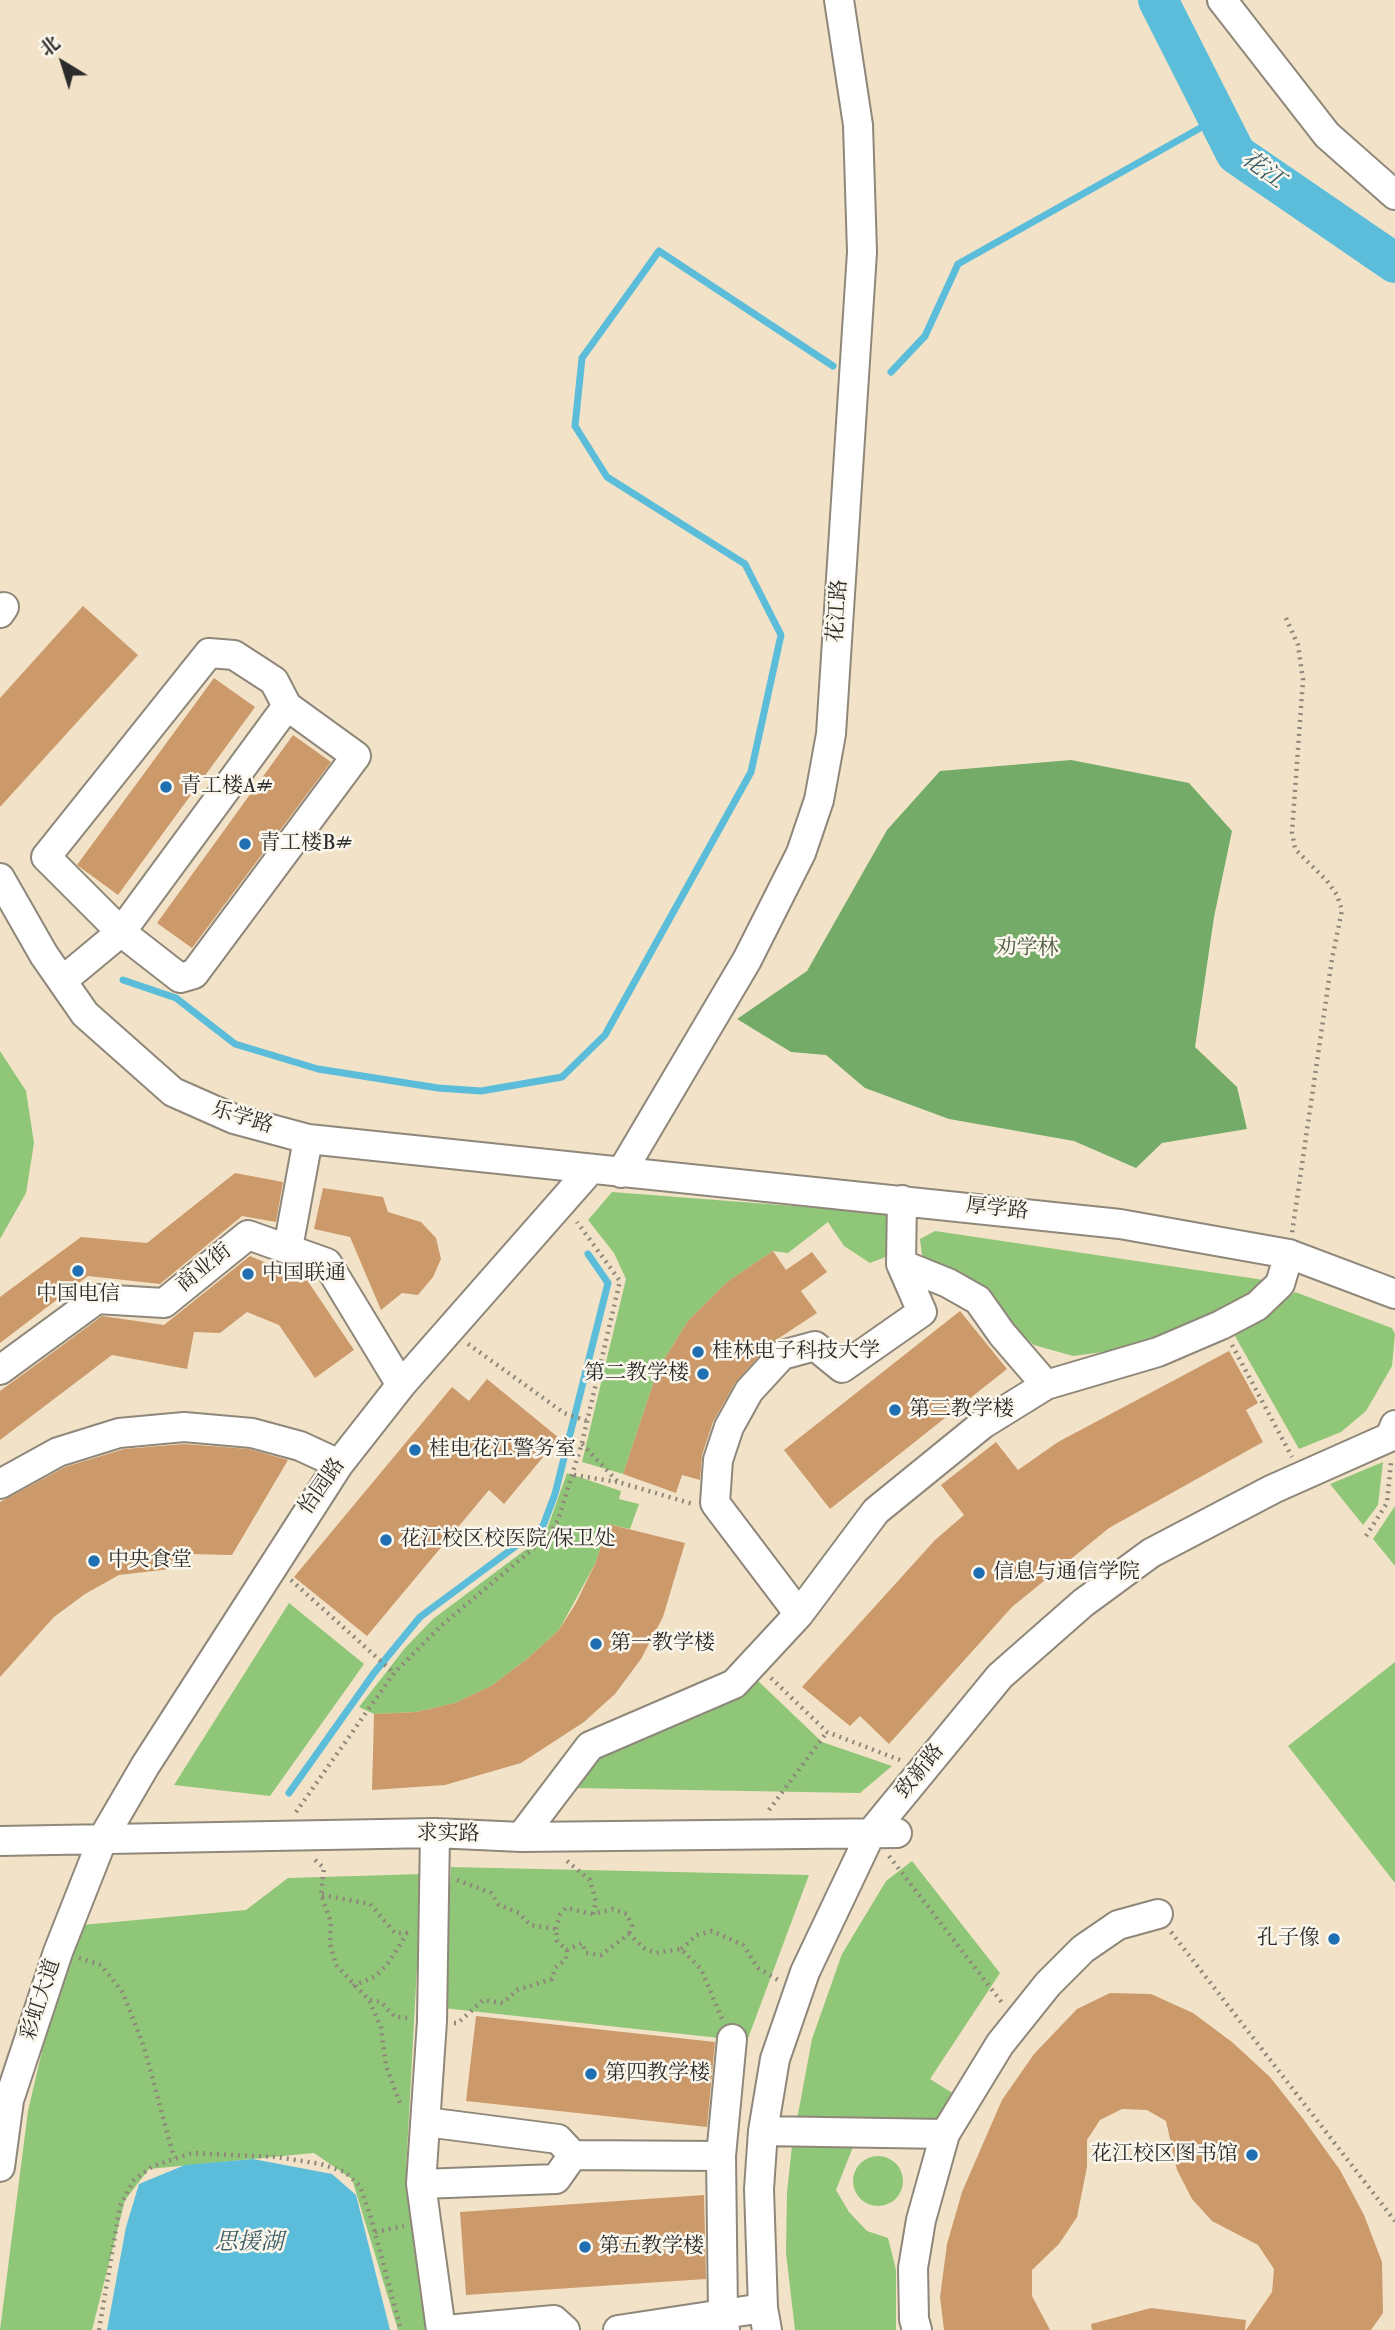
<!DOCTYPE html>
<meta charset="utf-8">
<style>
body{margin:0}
#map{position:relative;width:1395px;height:2330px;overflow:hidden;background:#f2e3c8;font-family:"IM FELL Double Pica","Noto Serif SC",serif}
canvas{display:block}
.north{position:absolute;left:28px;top:28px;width:70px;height:70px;-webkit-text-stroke:5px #fbf7ec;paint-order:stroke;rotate:322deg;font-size:19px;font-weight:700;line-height:28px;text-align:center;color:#2b2b2b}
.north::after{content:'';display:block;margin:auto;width:24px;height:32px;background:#2b2b2b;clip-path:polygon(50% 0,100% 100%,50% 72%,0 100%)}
</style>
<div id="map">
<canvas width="1395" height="2330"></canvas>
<div class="north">北</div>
</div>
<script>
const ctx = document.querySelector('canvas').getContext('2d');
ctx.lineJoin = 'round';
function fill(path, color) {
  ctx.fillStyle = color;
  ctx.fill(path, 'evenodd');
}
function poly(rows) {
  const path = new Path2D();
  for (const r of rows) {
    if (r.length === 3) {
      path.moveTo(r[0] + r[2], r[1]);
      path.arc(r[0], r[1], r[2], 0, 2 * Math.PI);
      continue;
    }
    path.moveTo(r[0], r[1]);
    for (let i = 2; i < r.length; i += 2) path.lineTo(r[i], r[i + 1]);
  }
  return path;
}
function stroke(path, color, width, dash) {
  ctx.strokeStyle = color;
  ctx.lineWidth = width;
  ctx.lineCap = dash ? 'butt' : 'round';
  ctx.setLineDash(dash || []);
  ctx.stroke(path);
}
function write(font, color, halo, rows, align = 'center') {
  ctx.font = font + ' "IM FELL Double Pica","Noto Serif SC",serif';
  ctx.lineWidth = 5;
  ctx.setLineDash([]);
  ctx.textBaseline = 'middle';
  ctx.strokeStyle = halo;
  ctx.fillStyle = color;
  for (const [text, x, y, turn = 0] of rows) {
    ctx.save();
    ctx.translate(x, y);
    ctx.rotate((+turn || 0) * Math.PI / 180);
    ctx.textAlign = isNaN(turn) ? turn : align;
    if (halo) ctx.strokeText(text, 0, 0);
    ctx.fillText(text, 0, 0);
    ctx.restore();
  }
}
fill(poly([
 [0,1051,26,1091,34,1143,26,1193,0,1239],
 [612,1192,885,1213,893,1236,888,1256,870,1263,844,1246,828,1222,788,1253,773,1251,727,1282,688,1321,658,1369,623,1474,582,1462,626,1279,614,1253,588,1220],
 [935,1231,1264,1280,1230,1308,1177,1334,1125,1349,1073,1356,1034,1345,1019,1332,982,1284,935,1267,922,1255,920,1239],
 [1295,1292,1392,1328,1395,1334,1392,1366,1366,1411,1341,1432,1299,1449,1235,1336,1265,1318],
 [1383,1462,1378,1505,1363,1525,1330,1484],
 [567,1473,621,1491,619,1499,639,1504,630,1529,608,1524,596,1562,559,1630,527,1659,491,1686,455,1703,416,1712,374,1714,359,1707,405,1648,433,1619,545,1535],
 [1395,1506,1395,1566,1373,1539],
 [289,1603,364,1664,270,1796,174,1785],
 [1395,1662,1395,1883,1288,1746],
 [756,1679,822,1742,892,1766,860,1793,574,1788,597,1754],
 [912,1861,1000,1973,930,2079,954,2094,934,2125,796,2125,812,2039,842,1954,886,1881],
 [451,1867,809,1875,747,2041,443,2008],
 [422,1874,406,2171,436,2330,398,2330,352,2179,314,2153,149,2169,125,2200,92,2330,0,2330,28,2111,71,1926,246,1910,288,1878],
 [792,2146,853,2147,836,2190,849,2212,867,2231,888,2238,896,2270,896,2330,795,2330,786,2253,787,2192],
 [878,2181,25]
]), '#90c678');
fill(poly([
 [1071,760,1189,783,1232,831,1214,917,1195,1047,1237,1087,1247,1129,1162,1143,1136,1168,1074,1141,949,1119,865,1088,826,1055,791,1052,737,1019,807,971,887,830,940,771]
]), '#74ab68');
fill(poly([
 [253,2159,332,2174,356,2195,390,2330,107,2330,126,2227,139,2184,185,2165]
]), '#5bbdd9');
stroke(poly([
 [891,372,925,336,958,264,1218,118],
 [123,980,176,998,235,1044,318,1069,438,1088,481,1091,562,1077,605,1035,751,772,781,635,745,564,607,477,575,426,582,358,659,251,833,366],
 [289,1793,374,1673,420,1617,543,1526,555,1494,608,1283,588,1254]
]), '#5bbdd9', 7);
stroke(poly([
 [1158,0,1236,154,1395,263]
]), '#5bbdd9', 40);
fill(poly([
 [83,606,138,655,0,807,0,698],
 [214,678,255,707,118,895,77,865],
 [293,735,331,762,192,948,157,923],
 [235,1173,283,1182,276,1222,242,1216,160,1284,88,1276,0,1343,0,1297,81,1237,147,1243],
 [323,1188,383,1197,388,1212,421,1222,436,1238,441,1259,433,1277,418,1295,402,1293,381,1310,350,1237,314,1229],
 [773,1251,786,1270,812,1252,827,1272,801,1291,817,1313,770,1344,735,1383,713,1422,702,1455,700,1480,682,1475,676,1493,623,1474,658,1369,688,1321,727,1282],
 [250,1256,307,1280,354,1350,315,1378,279,1325,247,1312,220,1333,194,1332,187,1369,112,1355,0,1440,0,1391,33,1367,102,1316,164,1325],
 [960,1311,1007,1369,830,1509,784,1450],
 [1229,1351,1258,1403,1246,1410,1263,1442,1109,1528,1012,1607,889,1744,860,1716,850,1726,802,1687,935,1540,964,1515,941,1485,996,1442,1018,1470,1058,1442],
 [487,1379,559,1438,504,1504,489,1490,367,1636,294,1577,452,1387,469,1401],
 [184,1444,249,1449,288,1460,232,1555,188,1554,188,1567,119,1575,85,1594,54,1617,0,1677,0,1502,65,1467,124,1449],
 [608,1524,685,1543,663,1617,641,1659,615,1694,584,1722,521,1763,445,1785,372,1790,374,1714,416,1712,455,1703,491,1686,527,1659,559,1630,576,1603,596,1562],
 [1110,1993,1151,1994,1193,2013,1232,2042,1270,2077,1304,2120,1340,2170,1364,2215,1382,2262,1383,2313,1371,2330,1246,2330,1272,2292,1274,2269,1258,2245,1212,2221,1192,2199,1177,2170,1166,2121,1147,2110,1122,2109,1100,2120,1087,2140,1087,2167,1077,2217,1059,2244,1032,2270,1032,2296,1050,2330,944,2330,940,2297,947,2244,962,2192,1002,2100,1034,2054,1077,2009],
 [476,2016,715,2042,707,2127,466,2101],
 [704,2195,706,2279,466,2295,460,2212],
 [1151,2308,1246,2320,1245,2330,1092,2330,1091,2324]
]), '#cc996a');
const minor = poly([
 [1222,0,1327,135,1395,195],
 [0,613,4,607],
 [209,653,234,655,274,681,287,706,356,756,194,974,180,978,121,932,46,857,209,653],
 [0,878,44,955,85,1014,173,1092,234,1119,308,1139,1120,1224,1289,1254,1395,1294],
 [62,981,121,932,287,706],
 [621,1173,747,960,801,853,819,800,831,734,862,252,858,125,839,0],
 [288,1248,308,1139],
 [901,1264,948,1283,978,1300,1002,1334,1046,1385],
 [0,1370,97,1299,164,1303,248,1235,327,1263,401,1385],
 [0,1484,58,1452,119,1433,184,1427,252,1433,300,1446,339,1464],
 [799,1614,876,1511,983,1424,1046,1385,1158,1352,1221,1325,1257,1306,1280,1284,1289,1254],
 [435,1833,432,2021,421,2184,441,2330],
 [521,1837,590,1746,734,1684,799,1614,715,1503,718,1460,729,1427,749,1391,782,1355,815,1346,842,1368,922,1312,901,1264,902,1200],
 [0,1841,435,1833,521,1837,897,1833],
 [426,2122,558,2139,573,2155,721,2156],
 [763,2131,945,2134],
 [0,2167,9,2100,58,1952,103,1838,145,1766,339,1464,401,1385,590,1170],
 [421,2184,556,2179,573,2155],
 [446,2330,554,2320,565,2330],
 [618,2330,763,2308],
 [725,2330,723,2314,721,2156,732,2039],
 [767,2330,763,2308,759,2189,763,2131,775,2059,805,1972,871,1833,1000,1676,1083,1603,1151,1553,1273,1489,1390,1437,1395,1425],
 [917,2330,914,2319,913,2268,921,2220,945,2134,1000,2044,1048,1984,1083,1949,1118,1925,1158,1914]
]);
stroke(minor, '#8e877a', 32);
stroke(poly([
 [1286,618,1298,645,1303,680,1292,832,1295,849,1327,881,1337,895,1342,910,1332,959,1292,1233],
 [468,1344,564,1413,587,1421],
 [1232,1345,1292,1457],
 [582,1444,618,1482,693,1504],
 [574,1475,617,1482],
 [1366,1536,1387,1503,1391,1462],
 [291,1580,394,1673],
 [771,1678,827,1732,900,1760],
 [769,1810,827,1732],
 [296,1812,394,1673,442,1625,548,1536,558,1520,582,1443,620,1281,577,1222],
 [889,1856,1003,2004],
 [315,1860,324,1868,321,1895,331,1922,330,1944,336,1965,369,2000,381,2028,386,2066,401,2106],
 [567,1861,590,1880,596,1902,593,1914,613,1909,627,1914,632,1926,629,1934],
 [457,1880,491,1893,499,1905,519,1913,530,1925,556,1929,557,1941,567,1950,582,1943,586,1953,601,1955,629,1934,644,1948,656,1953,681,1949,701,1969,722,2019],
 [322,1895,370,1904,395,1933,410,1933],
 [556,1929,560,1915,566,1908,593,1914],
 [1171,1932,1395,2221],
 [681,1949,697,1935,712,1931,743,1945,758,1968,778,1980],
 [79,1958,101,1965,123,1993,144,2047,174,2158],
 [353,1986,376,1976,389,1962,407,1933],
 [370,2000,381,2002,395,2017,410,2018],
 [454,2023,458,2023,483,2000,503,2003,517,1990,552,1979,555,1968,566,1959,567,1950],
 [375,2232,404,2226],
 [99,2330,120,2206,134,2180,153,2166,192,2153,277,2157,321,2164,345,2172,360,2186,371,2218,401,2330]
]), '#8e877a', 4.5, [2, 5]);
stroke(minor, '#fff', 28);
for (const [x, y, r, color] of [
 [166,787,7,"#1f6fb2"],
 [245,844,7,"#1f6fb2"],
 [78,1271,7,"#1f6fb2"],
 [248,1274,7,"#1f6fb2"],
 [698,1352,7,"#1f6fb2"],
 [703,1374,7,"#1f6fb2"],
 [895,1410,7,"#1f6fb2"],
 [415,1450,7,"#1f6fb2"],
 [386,1540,7,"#1f6fb2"],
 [94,1561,7,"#1f6fb2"],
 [979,1573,7,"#1f6fb2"],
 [596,1644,7,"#1f6fb2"],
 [1334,1939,7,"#1f6fb2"],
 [591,2074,7,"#1f6fb2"],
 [1252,2155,7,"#1f6fb2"],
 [585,2247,7,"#1f6fb2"]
]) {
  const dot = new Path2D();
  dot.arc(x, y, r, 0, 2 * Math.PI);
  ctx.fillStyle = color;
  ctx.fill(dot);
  stroke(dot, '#fbf7ec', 2.5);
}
write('21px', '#2b2b2b', '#fbf7ec', [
 ["花江路",839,611,-86],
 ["乐学路",242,1119,17],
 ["厚学路",997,1210,6],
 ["商业街",205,1269,-39],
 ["怡园路",323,1487,-55],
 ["致新路",921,1772,-51],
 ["求实路",448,1835,1],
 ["彩虹大道",42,2000,-72]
]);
write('21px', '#2b2b2b', '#fbf7ec', [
 ["青工楼A#",180,787],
 ["青工楼B#",259,844],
 ["中国联通",262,1274],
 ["中国电信",78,1295,"center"],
 ["桂林电子科技大学",712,1352],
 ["第二教学楼",689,1374,"right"],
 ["第三教学楼",909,1410],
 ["桂电花江警务室",429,1450],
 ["花江校区校医院/保卫处",400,1540],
 ["中央食堂",108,1561],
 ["信息与通信学院",993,1573],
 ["第一教学楼",610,1644],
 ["孔子像",1320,1939,"right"],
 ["第四教学楼",605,2074],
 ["花江校区图书馆",1238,2155,"right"],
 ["第五教学楼",599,2247]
], 'left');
write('21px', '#495a42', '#fbf7ec', [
 ["劝学林",1027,949]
]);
write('italic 23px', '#3c5e68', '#fbf7ec', [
 ["花江",1262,171,36],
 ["思援湖",249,2244]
]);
</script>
